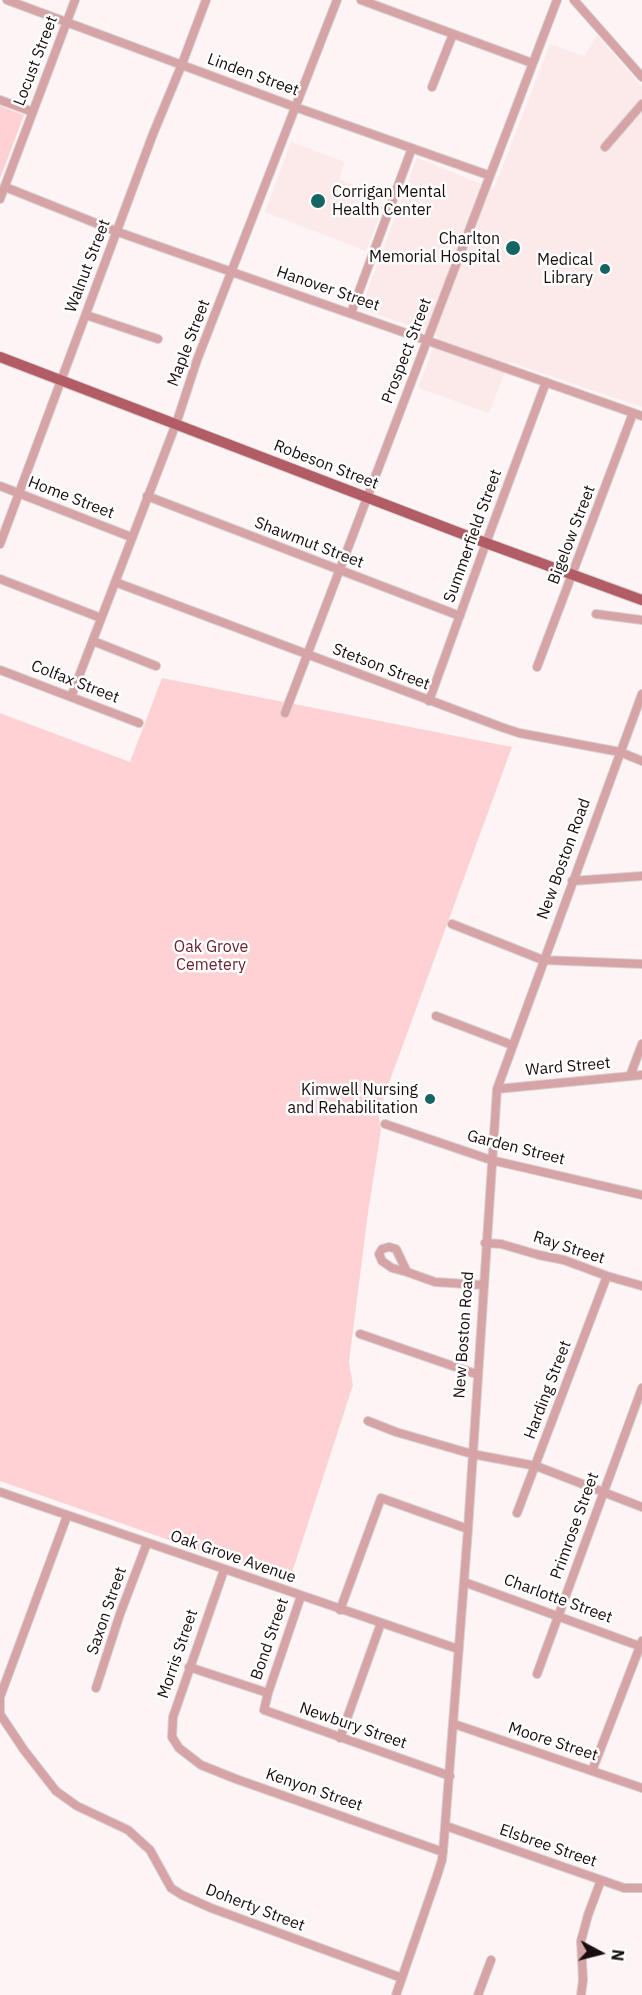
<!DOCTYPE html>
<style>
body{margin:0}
#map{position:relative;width:642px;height:1995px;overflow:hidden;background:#fdf5f5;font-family:"IBM Plex Sans",sans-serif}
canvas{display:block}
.north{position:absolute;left:570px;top:1923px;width:60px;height:60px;-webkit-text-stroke:4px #fff;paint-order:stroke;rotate:97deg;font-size:16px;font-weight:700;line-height:24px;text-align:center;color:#1a0d0e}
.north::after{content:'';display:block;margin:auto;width:21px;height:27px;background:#1a0d0e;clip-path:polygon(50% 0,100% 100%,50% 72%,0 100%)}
</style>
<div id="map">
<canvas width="642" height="1995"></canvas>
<div class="north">N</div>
</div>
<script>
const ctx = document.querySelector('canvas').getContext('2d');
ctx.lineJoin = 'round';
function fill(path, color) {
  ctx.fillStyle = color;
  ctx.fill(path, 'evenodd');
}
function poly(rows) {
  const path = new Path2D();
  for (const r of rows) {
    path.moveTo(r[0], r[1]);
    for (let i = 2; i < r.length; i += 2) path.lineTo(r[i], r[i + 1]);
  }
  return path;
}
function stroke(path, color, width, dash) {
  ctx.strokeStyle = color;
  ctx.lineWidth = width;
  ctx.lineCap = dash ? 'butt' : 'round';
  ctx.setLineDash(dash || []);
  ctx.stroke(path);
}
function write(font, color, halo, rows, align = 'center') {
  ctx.font = font + ' "IBM Plex Sans",sans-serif';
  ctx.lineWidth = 5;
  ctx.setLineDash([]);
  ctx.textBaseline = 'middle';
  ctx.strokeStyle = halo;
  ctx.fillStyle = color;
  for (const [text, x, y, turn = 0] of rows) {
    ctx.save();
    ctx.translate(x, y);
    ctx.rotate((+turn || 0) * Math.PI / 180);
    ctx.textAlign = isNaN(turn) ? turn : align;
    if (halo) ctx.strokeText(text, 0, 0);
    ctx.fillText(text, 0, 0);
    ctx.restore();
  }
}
fill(poly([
 [597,35,642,87,642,407,509,362,489,413,418,388,438,336,361,308,417,158,494,189,550,44,584,56],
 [291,142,345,162,339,179,354,185,351,195,383,207,366,251,265,212]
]), '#fce9ea');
fill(poly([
 [0,106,24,115,0,179],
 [162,678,512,747,378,1113,381,1130,368,1213,349,1362,353,1385,289,1582,0,1481,0,713,130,762]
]), '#fed2d5');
const minor = poly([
 [7,0,295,107,488,175],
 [361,0,532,63],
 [574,0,642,77],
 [432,87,453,34],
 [0,100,33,112],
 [605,147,642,104],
 [5,187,118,232,642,416],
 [0,199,75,0],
 [351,313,412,148],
 [86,315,158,339],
 [0,486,131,537],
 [147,496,460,616],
 [0,544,153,134,182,64,206,0],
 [0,579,101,618],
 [115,582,501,727,519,733,620,752,642,761],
 [596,614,642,620],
 [93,641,156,666],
 [537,667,633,413],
 [0,670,139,723],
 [71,697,177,421,197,360,337,0],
 [429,701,486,543,546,382],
 [285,713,557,0],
 [572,881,642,876],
 [452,924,543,960,642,964],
 [436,1016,512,1045],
 [630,1076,642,1044],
 [497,1089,642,1075],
 [385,1124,491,1160,642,1195],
 [485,1243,501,1244,539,1255,564,1260,607,1276,642,1286],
 [389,1247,396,1249,407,1272,392,1268,382,1261,379,1254,382,1249,389,1247],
 [407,1272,435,1282,482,1285],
 [360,1334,476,1374],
 [368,1421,396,1432,472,1454,536,1466,642,1507],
 [0,1492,458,1649],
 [517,1513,607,1276],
 [67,1516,0,1697,0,1714,24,1750,56,1791,77,1806,128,1830,150,1850,171,1888,182,1895,211,1908,402,1978],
 [224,1570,173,1717,172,1737,179,1748,201,1765,236,1779,443,1852],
 [464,1582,642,1647],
 [301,1596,268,1693,264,1710,450,1776],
 [340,1610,381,1498,468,1529],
 [189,1667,268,1693],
 [537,1674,642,1388],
 [96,1688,120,1614,147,1543],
 [454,1724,642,1788],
 [340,1738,381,1623],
 [592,1771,642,1641],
 [446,1826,624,1888,642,1888],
 [396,1995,436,1879,442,1860,444,1840,468,1529,497,1089,642,694],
 [478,1995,491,1960],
 [581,1995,583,1980,581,1941,588,1915,601,1880]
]);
const major = poly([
 [0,357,486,543,642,600]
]);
stroke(minor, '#d9d0d0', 10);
stroke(major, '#d9d0d0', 12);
stroke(minor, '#d6a4a7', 8);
stroke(major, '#b25c66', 10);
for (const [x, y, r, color] of [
 [318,201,8,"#166564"],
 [513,248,8,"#166564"],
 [605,269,6,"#166564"],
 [430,1099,6,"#166564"]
]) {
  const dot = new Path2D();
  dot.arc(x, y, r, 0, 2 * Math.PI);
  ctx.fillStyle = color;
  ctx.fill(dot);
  stroke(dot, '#fff', 2);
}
write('16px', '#1a0d0e', '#fff', [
 ["Locust Street",36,61,-69],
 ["Linden Street",253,75,20],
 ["Walnut Street",88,266,-69],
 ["Hanover Street",328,289,19],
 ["Maple Street",189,343,-69],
 ["Prospect Street",407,351,-69],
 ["Robeson Street",326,465,21],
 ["Home Street",71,498,21],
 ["Bigelow Street",572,535,-69],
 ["Summerfield Street",473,536,-70],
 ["Shawmut Street",309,543,21],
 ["Stetson Street",381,667,21],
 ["Colfax Street",75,682,21],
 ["New Boston Road",564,859,-70],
 ["Ward Street",568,1067,-5],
 ["Garden Street",516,1148,14],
 ["Ray Street",569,1248,18],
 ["New Boston Road",464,1335,-86],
 ["Harding Street",548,1390,-69],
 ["Primrose Street",575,1526,-70],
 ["Oak Grove Avenue",233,1557,19],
 ["Charlotte Street",558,1599,20],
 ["Saxon Street",107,1611,-71],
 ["Bond Street",270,1639,-71],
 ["Morris Street",178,1654,-71],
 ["Newbury Street",353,1726,19],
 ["Moore Street",553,1742,18],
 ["Kenyon Street",314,1790,19],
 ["Elsbree Street",548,1846,19],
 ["Doherty Street",255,1908,21]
]);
write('16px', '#1a0d0e', '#fff', [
 ["Corrigan Mental",332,192,"left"],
 ["Health Center",332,210,"left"],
 ["Charlton",500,239],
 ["Memorial Hospital",500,257],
 ["Medical",593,260],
 ["Library",593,278],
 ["Kimwell Nursing",418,1090],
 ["and Rehabilitation",418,1108]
], 'right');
write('16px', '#69222d', '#fff', [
 ["Oak Grove",211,947],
 ["Cemetery",211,965]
]);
</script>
